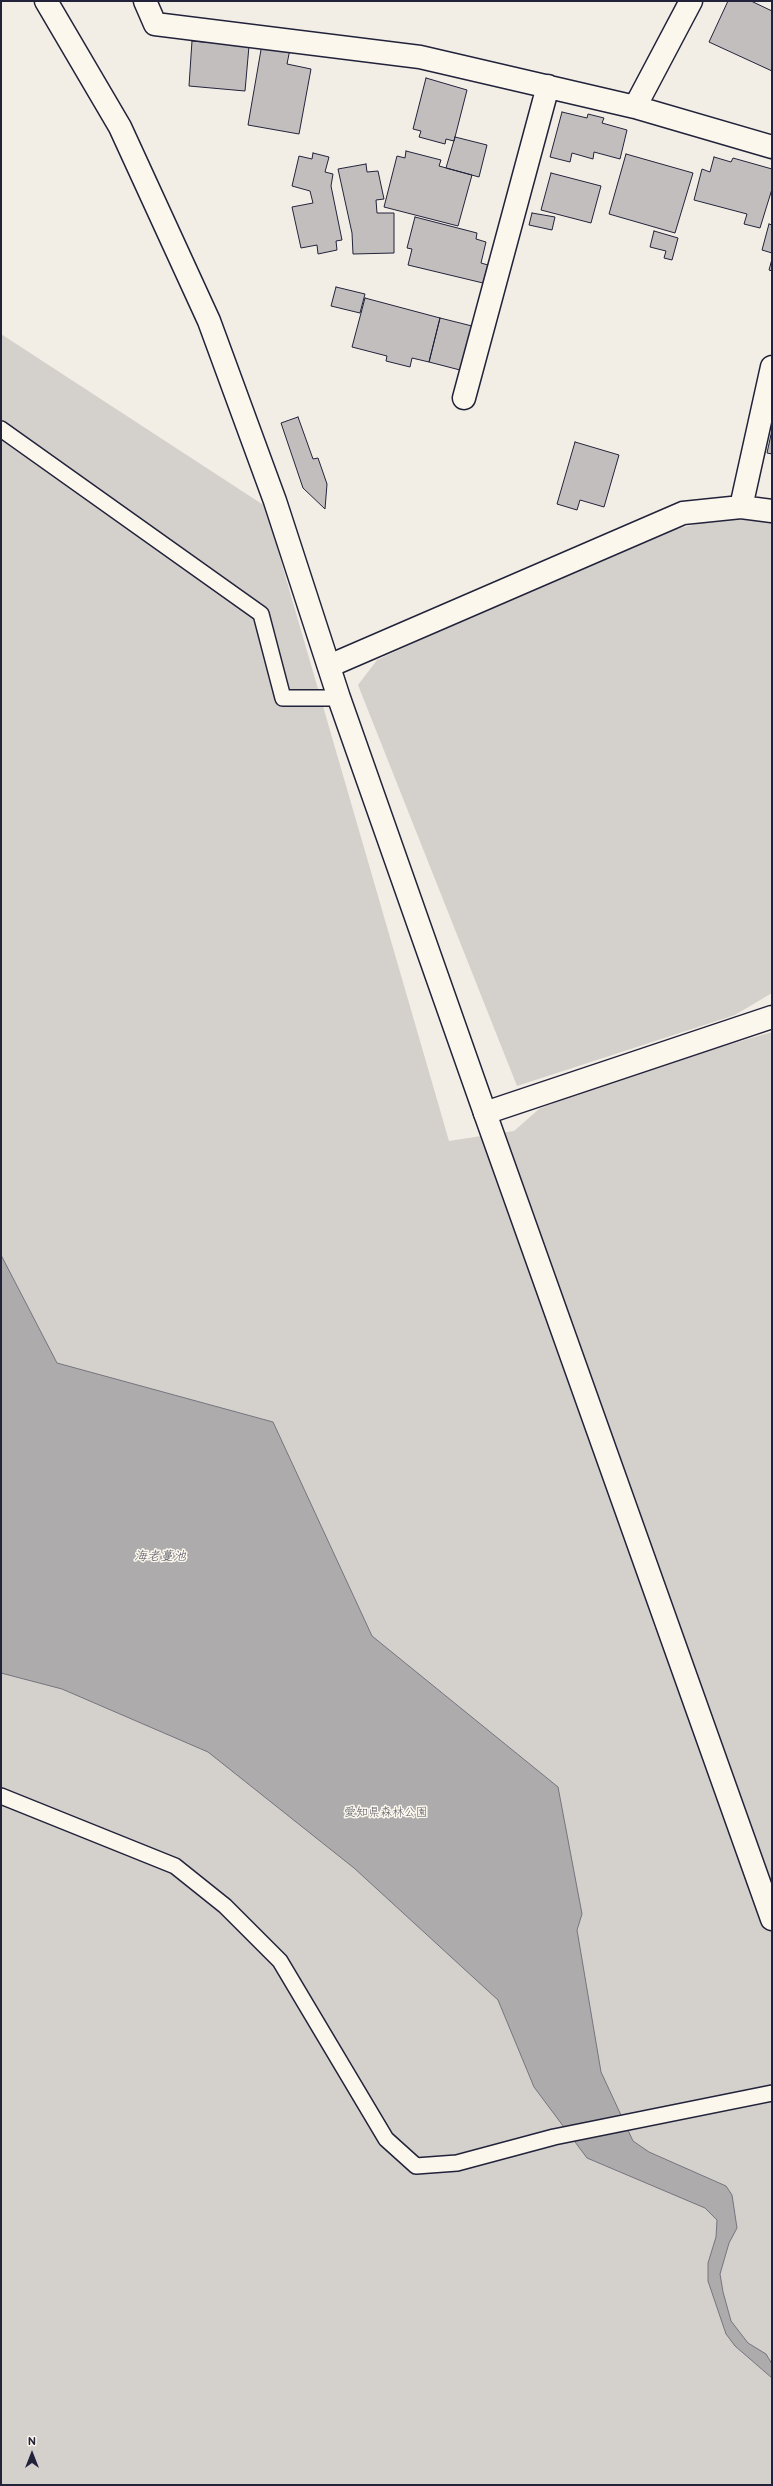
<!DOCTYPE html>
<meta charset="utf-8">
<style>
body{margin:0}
#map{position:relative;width:773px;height:2486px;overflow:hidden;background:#f2eee5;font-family:"Balsamiq Sans",sans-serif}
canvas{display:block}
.frame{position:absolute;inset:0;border:2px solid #22223b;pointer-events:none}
.north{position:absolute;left:12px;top:2434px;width:40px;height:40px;-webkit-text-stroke:3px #fbf7ec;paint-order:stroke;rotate:0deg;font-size:11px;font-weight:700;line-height:16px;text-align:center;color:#22223b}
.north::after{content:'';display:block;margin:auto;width:14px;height:18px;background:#22223b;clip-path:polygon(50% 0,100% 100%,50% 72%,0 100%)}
</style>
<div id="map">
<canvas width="773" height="2486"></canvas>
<div class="frame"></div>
<div class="north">N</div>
</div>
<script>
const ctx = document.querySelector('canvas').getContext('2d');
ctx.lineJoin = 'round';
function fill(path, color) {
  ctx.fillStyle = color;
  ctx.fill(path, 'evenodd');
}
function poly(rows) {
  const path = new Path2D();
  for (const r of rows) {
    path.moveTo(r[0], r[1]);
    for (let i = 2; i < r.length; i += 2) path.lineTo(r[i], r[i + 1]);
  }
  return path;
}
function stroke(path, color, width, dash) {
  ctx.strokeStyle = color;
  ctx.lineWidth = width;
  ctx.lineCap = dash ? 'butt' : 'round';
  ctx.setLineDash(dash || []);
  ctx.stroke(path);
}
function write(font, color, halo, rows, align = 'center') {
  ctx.font = font + ' "Balsamiq Sans","Klee One",sans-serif';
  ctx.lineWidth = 3;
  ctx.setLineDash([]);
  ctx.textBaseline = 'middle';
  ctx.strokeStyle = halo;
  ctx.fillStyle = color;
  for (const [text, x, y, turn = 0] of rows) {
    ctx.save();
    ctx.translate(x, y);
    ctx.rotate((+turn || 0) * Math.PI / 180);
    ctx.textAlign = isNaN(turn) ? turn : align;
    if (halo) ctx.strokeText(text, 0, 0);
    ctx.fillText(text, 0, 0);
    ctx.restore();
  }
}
fill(poly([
 [1,334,265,506,449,1141,514,1131,539,1109,621,1076,772,1032,772,2485,1,2485],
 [761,518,772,521,772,993,735,1015,517,1086,358,685,377,660,643,537,718,519]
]), '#d4d1cc');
const water = poly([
 [1,1255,57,1363,273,1422,372,1636,558,1787,582,1914,577,1930,601,2072,633,2141,649,2152,726,2186,732,2195,737,2228,729,2243,720,2274,723,2292,731,2321,748,2343,766,2354,772,2364,772,2378,735,2346,726,2334,708,2281,708,2263,716,2237,717,2220,705,2208,587,2158,534,2087,498,2000,354,1868,208,1752,62,1689,1,1673,1,1255]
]);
fill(water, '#aeabad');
stroke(water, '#76747f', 1);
const building = poly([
 [728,1,751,1,772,11,772,71,709,42,728,1],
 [192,41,249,46,245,91,189,86,192,41],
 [262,44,290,49,287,64,311,69,299,134,248,125,262,44],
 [426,78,467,90,454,141,446,139,445,144,419,137,421,131,413,129,426,78],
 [562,112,587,118,588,114,604,118,602,123,627,130,620,159,594,152,593,159,572,153,570,162,550,157,562,112],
 [455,137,487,145,479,177,446,168,455,137],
 [406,151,441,160,439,166,472,175,458,226,384,207,397,156,405,158,406,151],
 [313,153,329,157,325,172,333,174,331,186,342,240,336,241,337,250,318,254,317,245,301,248,292,207,313,203,310,191,292,186,299,156,312,159,313,153],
 [626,154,693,173,675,233,609,214,626,154],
 [714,157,731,162,733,158,772,169,772,189,760,228,744,224,747,214,694,200,702,169,710,172,714,157],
 [366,164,367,172,378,171,384,199,376,200,377,213,394,213,394,253,353,254,352,233,338,169,366,164],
 [551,173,601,186,591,223,541,210,551,173],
 [532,213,555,217,552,230,529,225,532,213],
 [415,217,477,233,476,239,486,242,481,263,488,265,483,283,408,265,412,249,407,248,415,217],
 [769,224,772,225,772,253,762,250,769,224],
 [654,231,678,238,672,260,664,258,666,251,650,247,654,231],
 [772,259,772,271,769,270,772,259],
 [336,287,365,294,360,313,331,306,336,287],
 [365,298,440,318,429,362,412,358,410,367,386,361,387,356,352,347,365,298],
 [440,318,472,326,460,370,429,362,440,318],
 [298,417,313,459,318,458,327,484,325,509,303,488,281,423,298,417],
 [772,430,772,454,767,453,772,430],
 [575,442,619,455,604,507,580,500,577,510,557,504,575,442]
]);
fill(building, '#c2bebe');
stroke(building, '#22223b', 1);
const lane = poly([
 [1,429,261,614,283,698,339,698],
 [1,1796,175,1866,225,1906,280,1961,386,2139,416,2166,457,2163,554,2137,772,2093]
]);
const street = poly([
 [145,1,155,24,420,57,635,107,772,147],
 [635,107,691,1],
 [464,398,548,86],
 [741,507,772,367],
 [329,666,683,513,741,507,772,511],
 [485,1113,772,1017]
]);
const secondary = poly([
 [46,1,120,127,209,321,275,501,339,698,485,1113,772,1919]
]);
stroke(lane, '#22223b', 18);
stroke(street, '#22223b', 25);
stroke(secondary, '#22223b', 25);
stroke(lane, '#fbf7ec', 15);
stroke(street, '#fbf7ec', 22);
stroke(secondary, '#fbf7ec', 22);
write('12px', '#575766', '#fbf7ec', [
 ["愛知県森林公園",386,1813]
]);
write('italic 13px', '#535263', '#fbf7ec', [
 ["海老蔓池",160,1557]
]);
</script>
